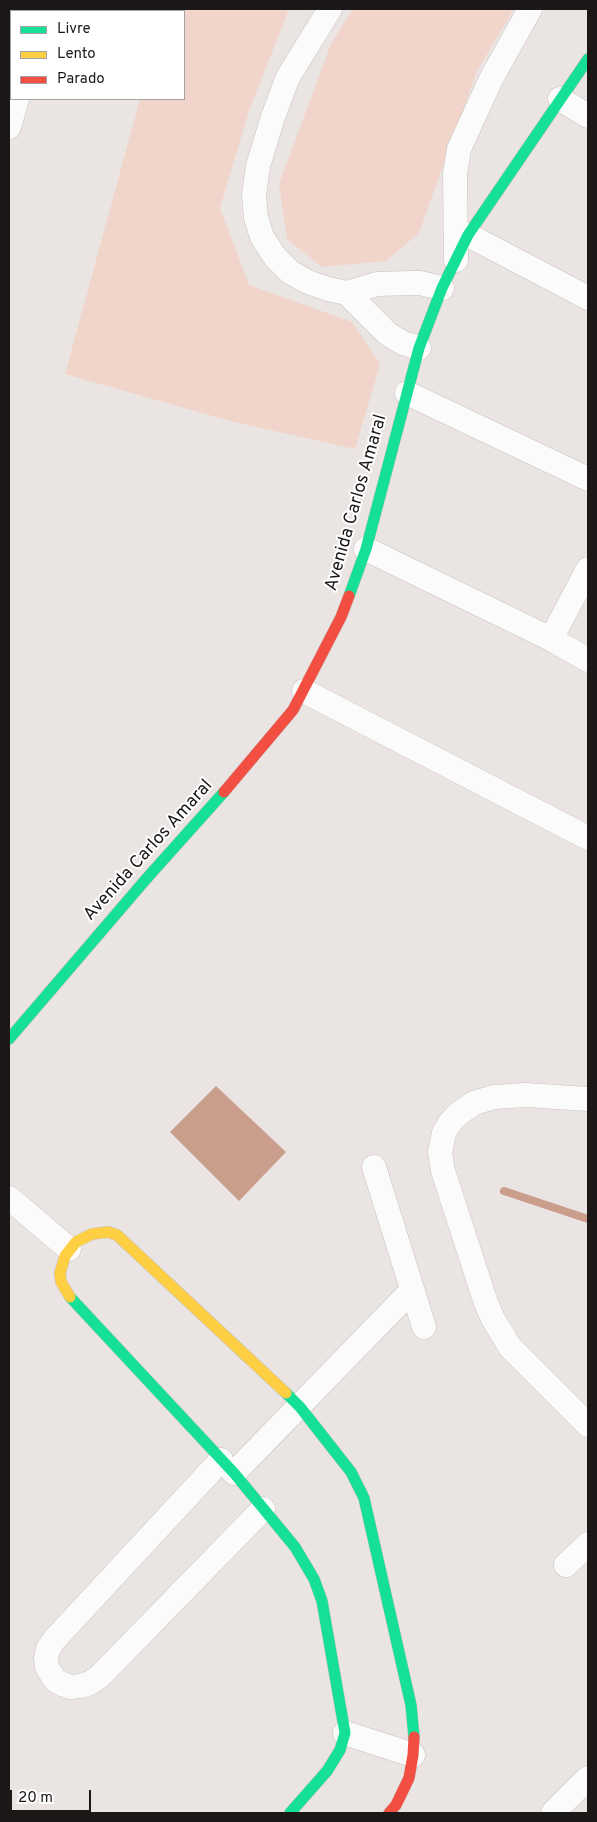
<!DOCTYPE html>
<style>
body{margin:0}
#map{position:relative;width:597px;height:1822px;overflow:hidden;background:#eae4e2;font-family:Overpass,sans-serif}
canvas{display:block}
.frame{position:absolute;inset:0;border:10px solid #1c1817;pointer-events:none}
.legend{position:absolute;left:10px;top:10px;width:175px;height:90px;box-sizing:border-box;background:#fff;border:1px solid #a4a3a2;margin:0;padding:6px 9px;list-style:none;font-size:15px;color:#1c1817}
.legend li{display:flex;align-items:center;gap:10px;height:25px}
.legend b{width:25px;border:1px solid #a4a3a2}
.scale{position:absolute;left:10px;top:1790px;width:81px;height:22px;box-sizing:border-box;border:2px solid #1c1817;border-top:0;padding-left:6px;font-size:15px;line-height:18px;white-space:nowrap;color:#1c1817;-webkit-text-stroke:4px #fff;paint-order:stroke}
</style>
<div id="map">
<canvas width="597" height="1822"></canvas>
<div class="frame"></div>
<ul class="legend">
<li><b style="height:6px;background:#16e098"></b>Livre</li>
<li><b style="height:6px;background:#ffcf43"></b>Lento</li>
<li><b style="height:6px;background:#f24e42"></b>Parado</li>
</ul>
<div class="scale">20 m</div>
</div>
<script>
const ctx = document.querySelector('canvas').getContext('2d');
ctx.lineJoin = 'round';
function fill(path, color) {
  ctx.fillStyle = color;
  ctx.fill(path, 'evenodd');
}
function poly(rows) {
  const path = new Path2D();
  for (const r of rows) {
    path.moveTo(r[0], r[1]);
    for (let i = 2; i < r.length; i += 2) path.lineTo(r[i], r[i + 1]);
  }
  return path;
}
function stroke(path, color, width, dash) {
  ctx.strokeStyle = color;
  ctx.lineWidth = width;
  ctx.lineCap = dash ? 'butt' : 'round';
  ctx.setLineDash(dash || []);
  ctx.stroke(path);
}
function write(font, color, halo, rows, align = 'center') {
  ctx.font = font + ' Overpass,sans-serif';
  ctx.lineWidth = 4;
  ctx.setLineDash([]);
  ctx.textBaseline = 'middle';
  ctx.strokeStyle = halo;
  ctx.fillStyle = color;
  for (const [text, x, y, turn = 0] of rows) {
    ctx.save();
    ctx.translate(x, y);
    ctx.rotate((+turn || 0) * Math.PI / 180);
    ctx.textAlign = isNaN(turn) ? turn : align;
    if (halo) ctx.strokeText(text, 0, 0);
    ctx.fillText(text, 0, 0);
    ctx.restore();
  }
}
fill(poly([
 [169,9,289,9,249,111,220,208,249,285,352,322,380,364,355,449,234,422,65,374,140,99,184,99,184,11,167,11],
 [353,9,514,9,477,71,419,233,386,261,322,267,287,239,279,184,331,44]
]), '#f1d5cb');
fill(poly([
 [216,1086,286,1152,239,1201,170,1132]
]), '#ca9d8c');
stroke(poly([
 [504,1191,588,1219]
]), '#ca9d8c', 8);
const street = poly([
 [330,9,288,77,273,117,258,166,254,195,256,218,262,237,275,257,290,272,308,282,328,289,347,293,377,284,411,283,420,283,442,288],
 [41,11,42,9],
 [560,99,588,116],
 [9,127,17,99],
 [468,235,588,298],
 [456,260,455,174,459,149,491,79,530,9],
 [347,293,388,334,403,343,419,348],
 [407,393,588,479],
 [366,549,551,639,588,660],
 [551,639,588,569],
 [304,691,588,838],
 [588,1099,526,1095,494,1097,474,1103,458,1114,450,1123,444,1133,440,1152,443,1171,486,1303,493,1319,510,1347,588,1425],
 [374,1167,424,1327],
 [9,1198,69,1249],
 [221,1460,54,1640,48,1649,46,1658,47,1667,55,1680,62,1684,71,1687,81,1686,90,1683,99,1677,263,1509],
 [234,1473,412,1290],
 [566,1565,588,1544],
 [345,1733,413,1755],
 [553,1813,588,1778]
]);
const fast = poly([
 [349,596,366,549,419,348,442,288,468,235,588,59],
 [9,1039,147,878,224,792],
 [70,1297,234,1473,295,1547,314,1579,322,1601,345,1733,340,1750,327,1771,290,1813],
 [286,1393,300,1407,351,1472,364,1498,411,1705,414,1737]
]);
const slow = poly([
 [70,1297,61,1282,60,1273,65,1256,76,1242,92,1234,108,1232,117,1235,286,1393]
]);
const jam = poly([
 [224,792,293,710,341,617,349,596],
 [389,1813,396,1805,409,1778,413,1755,414,1737]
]);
stroke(street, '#c7c2c0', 25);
stroke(fast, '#c7c2c0', 12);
stroke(slow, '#c7c2c0', 12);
stroke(jam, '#c7c2c0', 12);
stroke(street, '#fcfbfb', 24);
stroke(fast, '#16e098', 11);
stroke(slow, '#ffcf43', 11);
stroke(jam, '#f24e42', 11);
write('18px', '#1c1817', '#fff', [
 ["Avenida Carlos Amaral",357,503,-74],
 ["Avenida Carlos Amaral",149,851,-48]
]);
</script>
